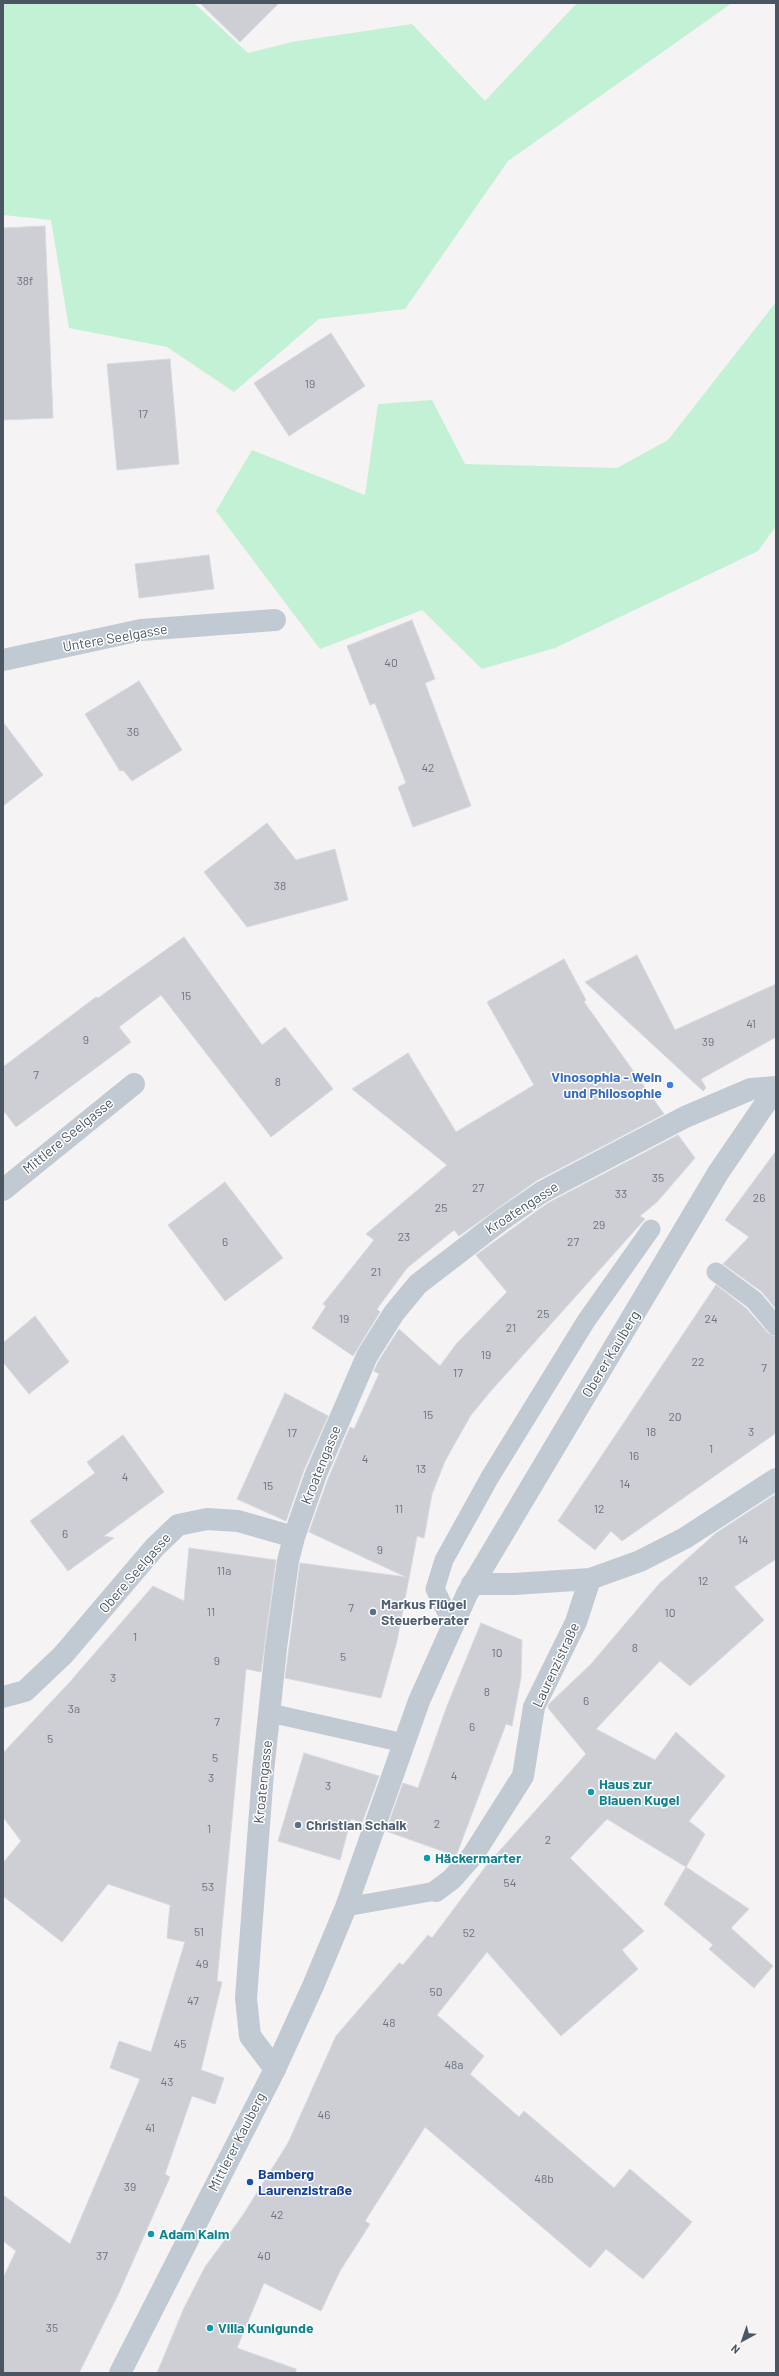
<!DOCTYPE html>
<meta charset="utf-8">
<style>
body{margin:0}
#map{position:relative;width:779px;height:2376px;overflow:hidden;background:#f5f3f3;font-family:Barlow,sans-serif}
canvas{display:block}
.frame{position:absolute;inset:0;border:4px solid #4a5661;pointer-events:none}
.north{position:absolute;left:723px;top:2320px;width:40px;height:40px;-webkit-text-stroke:3px #fff;paint-order:stroke;rotate:220deg;font-size:11px;font-weight:700;line-height:16px;text-align:center;color:#4a5661}
.north::after{content:'';display:block;margin:auto;width:14px;height:18px;background:#4a5661;clip-path:polygon(50% 0,100% 100%,50% 72%,0 100%)}
</style>
<div id="map">
<canvas width="779" height="2376"></canvas>
<div class="frame"></div>
<div class="north">N</div>
</div>
<script>
const ctx = document.querySelector('canvas').getContext('2d');
ctx.lineJoin = 'round';
function fill(path, color) {
  ctx.fillStyle = color;
  ctx.fill(path, 'evenodd');
}
function poly(rows) {
  const path = new Path2D();
  for (const r of rows) {
    path.moveTo(r[0], r[1]);
    for (let i = 2; i < r.length; i += 2) path.lineTo(r[i], r[i + 1]);
  }
  return path;
}
function stroke(path, color, width, dash) {
  ctx.strokeStyle = color;
  ctx.lineWidth = width;
  ctx.lineCap = dash ? 'butt' : 'round';
  ctx.setLineDash(dash || []);
  ctx.stroke(path);
}
function write(font, color, halo, rows, align = 'center') {
  ctx.font = font + ' Barlow,sans-serif';
  ctx.lineWidth = 3;
  ctx.setLineDash([]);
  ctx.textBaseline = 'middle';
  ctx.strokeStyle = halo;
  ctx.fillStyle = color;
  for (const [text, x, y, turn = 0] of rows) {
    ctx.save();
    ctx.translate(x, y);
    ctx.rotate((+turn || 0) * Math.PI / 180);
    ctx.textAlign = isNaN(turn) ? turn : align;
    if (halo) ctx.strokeText(text, 0, 0);
    ctx.fillText(text, 0, 0);
    ctx.restore();
  }
}
fill(poly([
 [3,3,194,3,248,53,292,42,412,24,485,101,577,3,732,3,508,161,405,309,319,319,234,392,167,347,69,328,51,220,3,215],
 [776,302,776,526,758,551,555,648,482,669,422,610,320,649,216,511,252,450,365,495,378,404,432,400,465,464,617,468,668,440]
]), '#c3f1d5');
const building = poly([
 [200,3,279,3,240,42,200,3],
 [45,226,53,418,3,420,3,228,45,226],
 [331,333,365,386,289,436,254,383,331,333],
 [170,359,179,464,117,470,107,364,170,359],
 [209,555,214,589,139,598,135,564,209,555],
 [412,620,435,679,425,683,471,806,413,827,398,787,406,783,375,703,370,705,347,646,412,620],
 [139,681,182,750,132,781,123,770,120,771,85,714,139,681],
 [3,722,43,775,3,806,3,722],
 [267,823,296,860,335,849,348,900,247,927,204,872,267,823],
 [184,937,262,1045,285,1027,333,1089,271,1137,161,995,119,1027,131,1042,16,1127,3,1110,3,1067,96,997,98,998,184,937],
 [637,955,675,1030,776,984,776,1037,701,1079,706,1088,703,1091,585,982,637,955],
 [564,959,586,1000,584,1002,664,1114,536,1181,459,1236,454,1230,407,1268,377,1309,380,1312,353,1356,312,1328,326,1306,323,1304,374,1240,366,1234,447,1165,352,1089,408,1053,456,1132,534,1085,487,1002,564,959],
 [678,1135,695,1158,657,1202,640,1216,645,1219,490,1392,471,1415,445,1461,432,1494,424,1538,417,1536,397,1641,381,1698,285,1678,300,1563,406,1577,309,1532,328,1479,350,1427,354,1429,379,1374,374,1371,378,1362,399,1329,440,1366,457,1343,507,1292,476,1255,548,1203,678,1135],
 [776,1151,776,1309,761,1291,723,1264,749,1237,725,1220,776,1151],
 [225,1182,283,1258,225,1301,168,1225,225,1182],
 [716,1285,746,1308,768,1333,776,1337,776,1433,622,1541,611,1531,595,1550,558,1521,716,1285],
 [35,1316,69,1362,29,1394,3,1362,3,1343,35,1316],
 [285,1393,328,1416,304,1470,286,1521,237,1499,285,1393],
 [123,1435,164,1492,104,1536,114,1538,68,1571,30,1521,95,1473,87,1462,123,1435],
 [776,1494,776,1559,734,1587,764,1620,690,1686,660,1661,596,1729,655,1760,676,1732,725,1776,689,1821,705,1834,686,1867,607,1819,570,1858,644,1931,622,1950,638,1969,561,2036,487,1952,437,2015,484,2056,470,2074,519,2117,524,2111,614,2188,630,2169,692,2222,643,2279,606,2249,590,2268,425,2127,365,2221,370,2224,340,2271,321,2311,264,2283,237,2348,296,2369,296,2373,157,2373,184,2308,205,2267,243,2215,288,2143,336,2036,399,1963,403,1965,428,1935,432,1938,486,1866,586,1754,548,1708,549,1704,591,1664,659,1584,716,1533,776,1494],
 [189,1548,276,1560,261,1672,246,1669,217,1981,222,1982,201,2070,224,2078,215,2104,192,2096,165,2174,170,2177,118,2295,79,2373,3,2373,3,2278,16,2251,3,2241,3,2195,70,2244,140,2079,110,2068,119,2041,151,2052,185,1942,167,1938,170,1905,108,1884,62,1942,3,1896,3,1863,21,1841,3,1817,3,1753,69,1683,153,1586,184,1601,189,1548],
 [481,1623,522,1640,521,1677,512,1726,506,1724,456,1856,386,1831,403,1783,418,1788,447,1706,481,1623],
 [304,1753,379,1776,362,1823,351,1819,340,1860,278,1841,304,1753],
 [686,1867,749,1909,731,1928,773,1966,754,1988,709,1949,713,1945,664,1904,686,1867]
]);
fill(building, '#cdcfd5');
stroke(building, '#d7d9de', 1);
stroke(poly([
 [716,1272,754,1300,776,1326],
 [453,1625,435,1589,444,1560,490,1477,586,1321,651,1229],
 [270,1713,404,1743],
 [346,1907,436,1891]
]), '#c1cad2', 19);
stroke(poly([
 [3,660,141,630,275,620],
 [3,1190,134,1084],
 [472,1584,514,1584,590,1579,640,1561,685,1538,776,1479],
 [3,1697,25,1691,63,1655,155,1547,178,1525,207,1519,238,1521,294,1537],
 [436,1891,452,1879,473,1855,523,1776,534,1707,576,1622,590,1579],
 [275,2069,250,2036,246,1998,263,1772,276,1648,288,1561,294,1537,316,1474,367,1356,394,1313,418,1284,500,1221,542,1192,685,1117,751,1089,776,1087]
]), '#c1cad2', 22);
stroke(poly([
 [120,2373,275,2069,313,1986,346,1907,419,1701,467,1594,718,1173,776,1088]
]), '#c1cad2', 22);
for (const [x, y, r, color] of [
 [670,1085,4,"#3f7fe0"],
 [373,1612,4,"#5c6f8a"],
 [591,1792,4,"#0f9aa8"],
 [298,1825,4,"#5c6f8a"],
 [427,1858,4,"#0f9aa8"],
 [250,2182,4,"#1a4fb4"],
 [151,2234,4,"#0f9aa8"],
 [210,2328,4,"#0f9aa8"]
]) {
  const dot = new Path2D();
  dot.arc(x, y, r, 0, 2 * Math.PI);
  ctx.fillStyle = color;
  ctx.fill(dot);
  stroke(dot, '#fff', 1.5);
}
write('12px', '#6b747e', null, [
 ["38f",25,281],
 ["19",310,384],
 ["17",143,414],
 ["40",391,663],
 ["36",133,732],
 ["42",428,768],
 ["38",280,886],
 ["15",186,996],
 ["41",751,1024],
 ["9",86,1040],
 ["39",708,1042],
 ["7",36,1075],
 ["8",278,1082],
 ["35",658,1178],
 ["27",478,1188],
 ["33",621,1194],
 ["26",759,1198],
 ["25",441,1208],
 ["29",599,1225],
 ["23",404,1237],
 ["6",225,1242],
 ["27",573,1242],
 ["21",376,1272],
 ["25",543,1314],
 ["19",344,1319],
 ["24",711,1319],
 ["21",511,1328],
 ["19",486,1355],
 ["22",698,1362],
 ["7",764,1368],
 ["17",458,1373],
 ["15",428,1415],
 ["20",675,1417],
 ["18",651,1432],
 ["3",751,1432],
 ["17",292,1433],
 ["1",711,1449],
 ["16",634,1456],
 ["4",365,1459],
 ["13",421,1469],
 ["4",125,1477],
 ["14",625,1484],
 ["15",268,1486],
 ["11",399,1509],
 ["12",599,1509],
 ["6",65,1534],
 ["14",743,1540],
 ["9",380,1550],
 ["11a",224,1571],
 ["12",703,1581],
 ["7",351,1608],
 ["11",211,1612],
 ["10",670,1613],
 ["1",135,1637],
 ["8",635,1648],
 ["10",497,1653],
 ["5",343,1657],
 ["9",217,1661],
 ["3",113,1678],
 ["8",487,1692],
 ["6",586,1701],
 ["3a",74,1709],
 ["7",217,1722],
 ["6",472,1727],
 ["5",50,1739],
 ["5",215,1758],
 ["4",454,1776],
 ["3",211,1778],
 ["3",328,1786],
 ["2",437,1824],
 ["1",209,1829],
 ["2",548,1840],
 ["54",510,1883],
 ["53",208,1887],
 ["51",199,1932],
 ["52",469,1933],
 ["49",202,1964],
 ["50",436,1992],
 ["47",193,2001],
 ["48",389,2023],
 ["45",180,2044],
 ["48a",454,2065],
 ["43",167,2082],
 ["46",324,2115],
 ["41",150,2128],
 ["48b",544,2179],
 ["39",130,2187],
 ["42",277,2215],
 ["37",102,2256],
 ["40",264,2256],
 ["35",52,2328]
]);
write('14px', '#4a5661', '#fff', [
 ["Untere Seelgasse",115,638,-10],
 ["Mittlere Seelgasse",68,1136,-39],
 ["Kroatengasse",522,1208,-33],
 ["Oberer Kaulberg",611,1354,-59],
 ["Kroatengasse",321,1465,-68],
 ["Obere Seelgasse",135,1573,-49],
 ["Laurenzistraße",556,1665,-65],
 ["Kroatengasse",263,1782,-84],
 ["Mittlerer Kaulberg",237,2142,-63]
]);
write('bold 14px', '#366cbe', '#fff', [
 ["Vinosophia - Wein",662,1077],
 ["und Philosophie",662,1093]
], 'right');
write('bold 14px', '#4e5e75', '#fff', [
 ["Markus Flügel",381,1604],
 ["Steuerberater",381,1620],
 ["Christian Schalk",306,1825]
], 'left');
write('bold 14px', '#0d838f', '#fff', [
 ["Haus zur",599,1784],
 ["Blauen Kugel",599,1800],
 ["Häckermarter",435,1858],
 ["Adam Kaim",159,2234],
 ["Villa Kunigunde",218,2328]
], 'left');
write('bold 14px', '#164399', '#fff', [
 ["Bamberg",258,2174],
 ["Laurenzistraße",258,2190]
], 'left');
</script>
